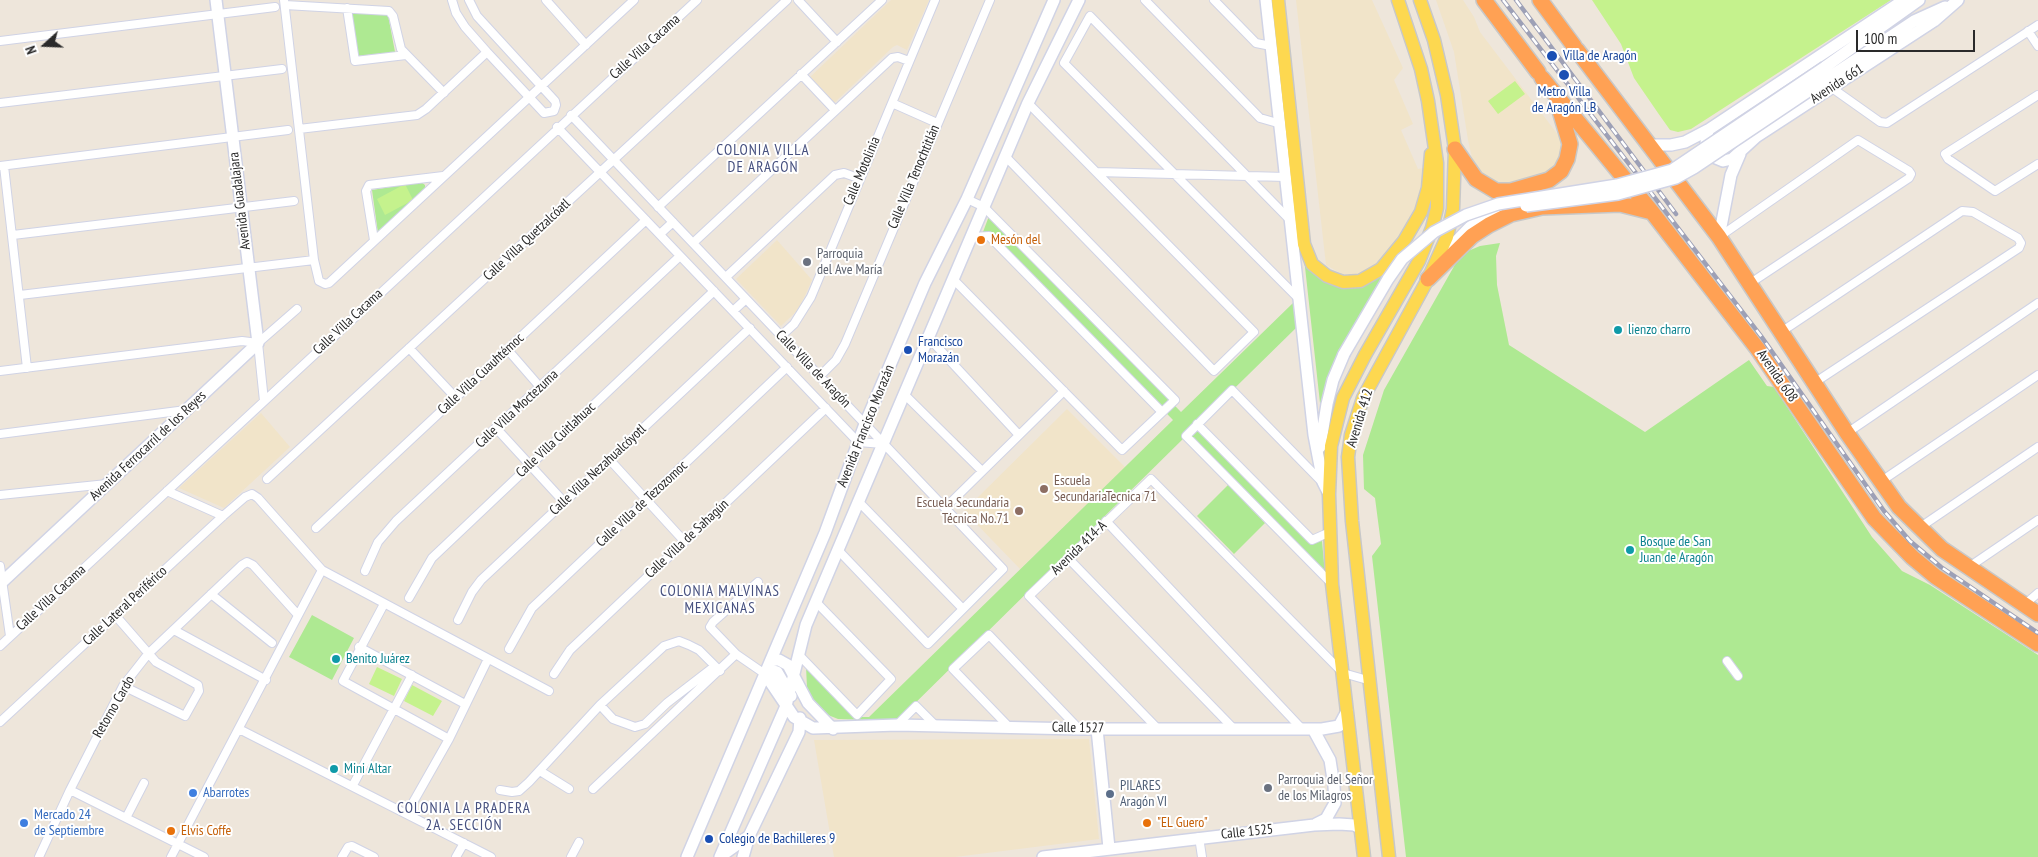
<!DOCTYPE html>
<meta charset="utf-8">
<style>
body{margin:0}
#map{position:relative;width:2038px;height:857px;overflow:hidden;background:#eee6db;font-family:"PT Sans Narrow",sans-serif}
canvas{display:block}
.north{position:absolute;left:20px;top:20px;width:50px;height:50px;-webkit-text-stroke:4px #fff;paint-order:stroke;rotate:250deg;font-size:14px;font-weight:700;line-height:20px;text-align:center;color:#2a2a2a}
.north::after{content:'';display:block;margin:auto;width:18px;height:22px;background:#2a2a2a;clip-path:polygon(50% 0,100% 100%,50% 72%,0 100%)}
.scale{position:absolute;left:1856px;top:30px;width:119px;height:22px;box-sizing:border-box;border:2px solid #2a2a2a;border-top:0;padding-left:6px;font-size:15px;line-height:18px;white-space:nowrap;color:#2a2a2a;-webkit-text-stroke:4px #fff;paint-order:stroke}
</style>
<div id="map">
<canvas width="2038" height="857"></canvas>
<div class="north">N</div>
<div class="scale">100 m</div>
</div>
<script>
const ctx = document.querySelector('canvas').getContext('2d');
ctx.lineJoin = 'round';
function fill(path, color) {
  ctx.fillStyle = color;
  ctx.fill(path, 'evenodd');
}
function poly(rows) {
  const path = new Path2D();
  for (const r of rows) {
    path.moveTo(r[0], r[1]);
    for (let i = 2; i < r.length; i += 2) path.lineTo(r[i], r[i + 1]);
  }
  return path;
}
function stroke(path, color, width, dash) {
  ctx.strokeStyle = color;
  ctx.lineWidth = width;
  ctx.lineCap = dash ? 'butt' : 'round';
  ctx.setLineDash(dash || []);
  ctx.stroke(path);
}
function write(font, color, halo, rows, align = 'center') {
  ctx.font = font + ' "PT Sans Narrow",sans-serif';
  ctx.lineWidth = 4;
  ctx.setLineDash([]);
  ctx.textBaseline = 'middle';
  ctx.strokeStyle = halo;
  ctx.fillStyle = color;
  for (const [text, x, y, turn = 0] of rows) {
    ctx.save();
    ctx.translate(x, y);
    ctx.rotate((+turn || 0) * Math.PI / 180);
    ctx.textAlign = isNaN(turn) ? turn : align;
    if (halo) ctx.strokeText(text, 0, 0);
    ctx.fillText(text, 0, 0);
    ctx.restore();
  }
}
fill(poly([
 [891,0,929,0,907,50,897,45,893,47,834,103,810,77],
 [1296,0,1372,0,1403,68,1394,80,1413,124,1401,130,1418,169,1423,168,1425,185,1418,207,1379,266,1359,275,1342,274,1326,265],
 [1436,0,1463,0,1474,17,1480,32,1568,148,1549,175,1516,185,1500,184,1486,177,1478,168,1472,158,1468,140,1454,52],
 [777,240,812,280,799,309,781,326,736,279],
 [1067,409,1125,467,1020,569,964,511],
 [261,413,290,447,224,508,179,488],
 [1089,739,1099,839,955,857,834,857,814,740]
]), '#f1e4c9');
fill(poly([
 [352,13,388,15,395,52,357,56],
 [421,182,425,185,425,190,378,233,372,190],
 [989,216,1181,412,1293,303,1297,306,1298,326,1196,426,1310,543,1322,541,1325,574,1187,435,897,721,838,719,828,715,815,704,807,688,806,666,856,717,869,717,1173,420,991,234,983,232],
 [1500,243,1496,256,1497,285,1509,345,1645,432,1749,360,1767,386,1774,387,1872,537,1902,571,1930,585,2038,655,2038,857,1406,857,1372,556,1381,544,1375,498,1364,489,1363,455,1384,390,1461,254,1480,246],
 [1304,258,1329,280,1385,274,1341,352,1321,412],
 [1228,485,1265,523,1234,554,1197,516],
 [312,615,354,638,332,680,289,657]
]), '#aee992');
fill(poly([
 [1592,0,1891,0,1691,129,1678,132,1670,130,1658,113,1634,78,1621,44],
 [1515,81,1525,94,1498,114,1488,101],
 [405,184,413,200,385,215,377,199],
 [377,667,402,679,394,696,369,684],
 [412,685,442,701,433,716,404,701]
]), '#c5f28d');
const street = poly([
 [284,0,314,260,319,281,325,284,329,283,634,0],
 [452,0,456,13,465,27,487,52,544,113,554,111,556,105,555,101,477,16,469,0],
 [546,0,586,45],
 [798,0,837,42],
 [1145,0,1260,118,1281,124],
 [1214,0,1256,43,1271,46],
 [285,5,389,11,393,16,401,49,444,93],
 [347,8,355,61,406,55],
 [2028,31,2038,46],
 [0,41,275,7],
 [801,74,835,110],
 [1832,88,1880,122,1887,123,2038,25],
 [2038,95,1945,154,1948,159,1995,191,2038,164],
 [0,103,282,69],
 [892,103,937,123],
 [571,115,1003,569,928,644,838,550],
 [557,127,858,442,883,444],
 [299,129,417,115,426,109,487,52],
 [1005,156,1214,371,1254,332,1028,103],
 [0,166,288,130],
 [4,166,27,368],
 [1097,172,1286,177],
 [658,207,882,0],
 [1291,221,1090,16,1064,63,1299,299],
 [660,234,673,222],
 [13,235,294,201],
 [971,237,989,236,1162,412],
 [1719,237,1858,140,1909,171,1911,174,1909,178,1749,284],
 [374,240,366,191,369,185,443,176],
 [693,243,892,58,898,57,909,61],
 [726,277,835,175,844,173,858,178],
 [954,280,1122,450,1175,400,984,207,967,199],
 [20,295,314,260],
 [733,311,746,299],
 [1781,332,1962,211,1973,212,2018,238,2021,243,2019,248,1814,383],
 [781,336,794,324,811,297,935,0],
 [929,338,1019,435],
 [258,343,264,401],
 [258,343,297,309],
 [409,348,456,398],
 [507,349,540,387],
 [0,371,242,341,258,343],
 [820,376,836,360,845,344,990,0],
 [905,395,982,471],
 [1197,424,1312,540,1330,532],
 [496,428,564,502],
 [1847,433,2038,303],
 [0,434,186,410],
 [609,459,684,541],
 [267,479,787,0],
 [1322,482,1232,390,1186,436,1332,584],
 [1880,482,2038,375],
 [167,491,223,516],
 [0,495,107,484],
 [858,501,963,609],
 [945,508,1064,391],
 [1106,521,1302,729],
 [316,528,646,220],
 [1919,528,2038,447],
 [1068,558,1233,728],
 [0,566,10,636],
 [1969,567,2038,520],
 [365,571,378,542,396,521,680,256],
 [758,582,713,622,710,627,736,654,765,674],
 [211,594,272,643],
 [409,598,432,558,714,291],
 [384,604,343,681,449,739],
 [2024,605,2038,593],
 [115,615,156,662,198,685,199,691,185,716,123,686],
 [458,620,472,592,481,580,750,328],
 [174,630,266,680],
 [0,646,697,0],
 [359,647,465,704],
 [509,649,532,608,787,367],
 [800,656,857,715,891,679,816,602],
 [1727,661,1738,676],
 [554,674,570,650,826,408],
 [600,705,613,719,635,727,645,724,667,703,715,666],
 [0,722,223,516,245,497,252,494,258,498,322,570,549,691],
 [897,725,916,706,935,725],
 [1009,727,953,669,989,635,1079,729],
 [1157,728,1029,596,1151,479,1343,673,1371,681],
 [239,729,491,857],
 [540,771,569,789],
 [353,785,412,675],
 [593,789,736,654],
 [70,790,204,857],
 [500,790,512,792,519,791,529,782,600,705,664,646,679,641,689,645,699,650,720,671],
 [407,813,449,739,488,659],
 [126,818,144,783],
 [1199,837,1202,857],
 [39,857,70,790,123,686,148,654,242,565,247,562,253,565,298,615],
 [171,857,322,570],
 [342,857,348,847,352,846,374,857],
 [456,857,464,843],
 [571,857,579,842]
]);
const secondary = poly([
 [1266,0,1314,435,1323,482,1329,494],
 [1825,67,1919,0],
 [1831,76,1914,21,1945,7],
 [1708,130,1706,143,1711,156,1723,161,1732,159,1756,137,1934,21,1958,0],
 [1649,145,1671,145,1685,142,1708,130,1904,0],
 [1719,237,1731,175,1740,154],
 [1441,257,1472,225,1499,211],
 [1320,447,1327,404,1333,380,1344,354],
 [0,584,258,343,216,0],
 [771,660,779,660,788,665,808,703,833,729],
 [767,669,777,672,791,696],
 [765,674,794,717,813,728,897,725,1079,729,1322,729,1339,726,1347,711],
 [1097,729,1109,848],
 [1313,729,1330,760,1334,786,1335,803,1326,819,1316,824],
 [721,856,749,836],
 [687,857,825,533,865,424,925,283,967,199,1054,0],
 [720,857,786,706,806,625,1028,103,1079,0],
 [743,857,749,836,799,732,800,718],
 [1043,857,1314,825,1339,824,1354,825,1360,828]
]);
const primary = poly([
 [1278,0,1304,244,1312,264,1327,276,1343,282,1360,281,1381,269,1404,241,1421,212,1428,188,1431,154],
 [1364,857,1332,584,1329,494,1331,446,1343,398,1365,355,1419,261,1432,228,1437,208,1437,163,1428,101,1421,69,1398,0],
 [1389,857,1352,521,1348,457,1351,435,1363,398,1428,279,1447,237,1453,209,1455,149,1447,95,1434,40,1420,0]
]);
const highway = poly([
 [1484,0,1538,72],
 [1540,0,1574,46],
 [1577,50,1719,237,1847,433,1899,507,1942,549,2038,614],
 [1542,78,1652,212,1757,348,1874,518,1912,557,1936,577,2038,644],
 [1455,149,1476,179,1496,191,1511,191,1549,180,1561,171,1567,159,1570,144,1558,104],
 [1428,279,1472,236,1489,225,1511,214,1542,207,1620,204,1652,212]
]);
stroke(street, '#d0d3e5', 10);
stroke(secondary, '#d0d3e5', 14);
stroke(primary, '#c8c8c8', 15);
stroke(highway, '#c8c8c8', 18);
stroke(street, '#fff', 8);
stroke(secondary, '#fff', 11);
stroke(primary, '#fdd850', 12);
stroke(highway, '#ffa154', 15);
const rail = poly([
 [1503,0,1761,336,1884,511,1910,541,1941,567,2038,633],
 [1516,0,1676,214]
]);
stroke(rail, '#9da0b6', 4.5);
stroke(rail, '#fff', 2.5, [8]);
const secondaryBridge = poly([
 [1526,206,1618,194,1676,178,1694,168,1831,76],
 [1344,354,1388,279,1402,259,1434,232,1466,215,1498,204,1617,185,1672,170,1825,67]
]);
stroke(secondaryBridge, '#d0d3e5', 14, []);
stroke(secondaryBridge, '#fff', 11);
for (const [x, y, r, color] of [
 [1552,56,6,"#1a4fb4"],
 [1564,75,6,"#1a4fb4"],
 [981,240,5,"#e8710a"],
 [807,262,5,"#6b7280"],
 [1618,330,5,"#0f9aa8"],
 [908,350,5,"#1a4fb4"],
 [1044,489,5,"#8d6e63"],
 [1019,511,5,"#8d6e63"],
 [1630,550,5,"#0f9aa8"],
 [336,659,5,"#0f9aa8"],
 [334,769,5,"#0f9aa8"],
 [1268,788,5,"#6b7280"],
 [193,793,5,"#3f7fe0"],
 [1110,794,5,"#5c6f8a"],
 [24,823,5,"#3f7fe0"],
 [1147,823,5,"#e8710a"],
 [171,831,5,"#e8710a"],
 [709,839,5,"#1a4fb4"]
]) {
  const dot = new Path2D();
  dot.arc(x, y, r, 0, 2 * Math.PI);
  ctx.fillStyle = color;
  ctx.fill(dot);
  stroke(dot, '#fff', 2);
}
write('14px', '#2a2a2a', '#fff', [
 ["Calle Villa Cacama",645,47,-42],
 ["Avenida 661",1837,84,-33],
 ["Calle Motolinia",862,171,-67],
 ["Calle Villa Tenochtitlán",914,177,-67],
 ["Avenida Guadalajara",240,201,-97],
 ["Calle Villa Quetzalcóatl",527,240,-43],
 ["Calle Villa Cacama",348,322,-43],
 ["Calle Villa de Aragón",813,369,46],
 ["Calle Villa Cuauhtémoc",481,374,-43],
 ["Avenida 608",1777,376,55],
 ["Calle Villa Moctezuma",517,409,-43],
 ["Avenida 412",1360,418,-73],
 ["Avenida Francisco Morazán",866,426,-68],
 ["Calle Villa Cuitlahuac",556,440,-43],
 ["Avenida Ferrocarril de los Reyes",148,446,-43],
 ["Calle Villa Nezahualcóyotl",598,470,-43],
 ["Calle Villa de Tezozomoc",642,504,-43],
 ["Calle Villa de Sahagún",687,539,-43],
 ["Avenida 414-A",1079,548,-44],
 ["Calle Villa Cacama",51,598,-43],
 ["Calle Lateral Periférico",125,606,-43],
 ["Retorno Cardo",114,707,-60],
 ["Calle 1527",1078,728,1],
 ["Calle 1525",1247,832,-6]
]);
write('14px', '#164399', '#fff', [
 ["Villa de Aragón",1563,56],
 ["Metro Villa",1564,92,"center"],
 ["de Aragón LB",1564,108,"center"],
 ["Francisco",918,342],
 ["Morazán",918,358],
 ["Colegio de Bachilleres 9",719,839]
], 'left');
write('14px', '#c56008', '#fff', [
 ["Mesón del",991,240],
 ["\"EL Guero\"",1157,823],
 ["Elvis Coffe",181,831]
], 'left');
write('14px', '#5b616d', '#fff', [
 ["Parroquia",817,254],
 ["del Ave María",817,270],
 ["Parroquia del Señor",1278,780],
 ["de los Milagros",1278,796]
], 'left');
write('14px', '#0d838f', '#fff', [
 ["lienzo charro",1628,330],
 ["Bosque de San",1640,542],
 ["Juan de Aragón",1640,558],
 ["Benito Juárez",346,659],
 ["Mini Altar",344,769]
], 'left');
write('14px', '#785e54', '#fff', [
 ["Escuela",1054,481],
 ["SecundariaTecnica 71",1054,497],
 ["Escuela Secundaria",1009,503,"right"],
 ["Técnica No.71",1009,519,"right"]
], 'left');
write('14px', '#4e5e75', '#fff', [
 ["PILARES",1120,786],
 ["Aragón VI",1120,802]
], 'left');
write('14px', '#366cbe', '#fff', [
 ["Abarrotes",203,793],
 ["Mercado 24",34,815],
 ["de Septiembre",34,831]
], 'left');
ctx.letterSpacing = '1px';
write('15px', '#46507f', '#fff', [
 ["COLONIA VILLA",763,151],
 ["DE ARAGÓN",763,168],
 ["COLONIA MALVINAS",720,592],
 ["MEXICANAS",720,609],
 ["COLONIA LA PRADERA",464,809],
 ["2A. SECCIÓN",464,826]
]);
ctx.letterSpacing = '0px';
</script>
